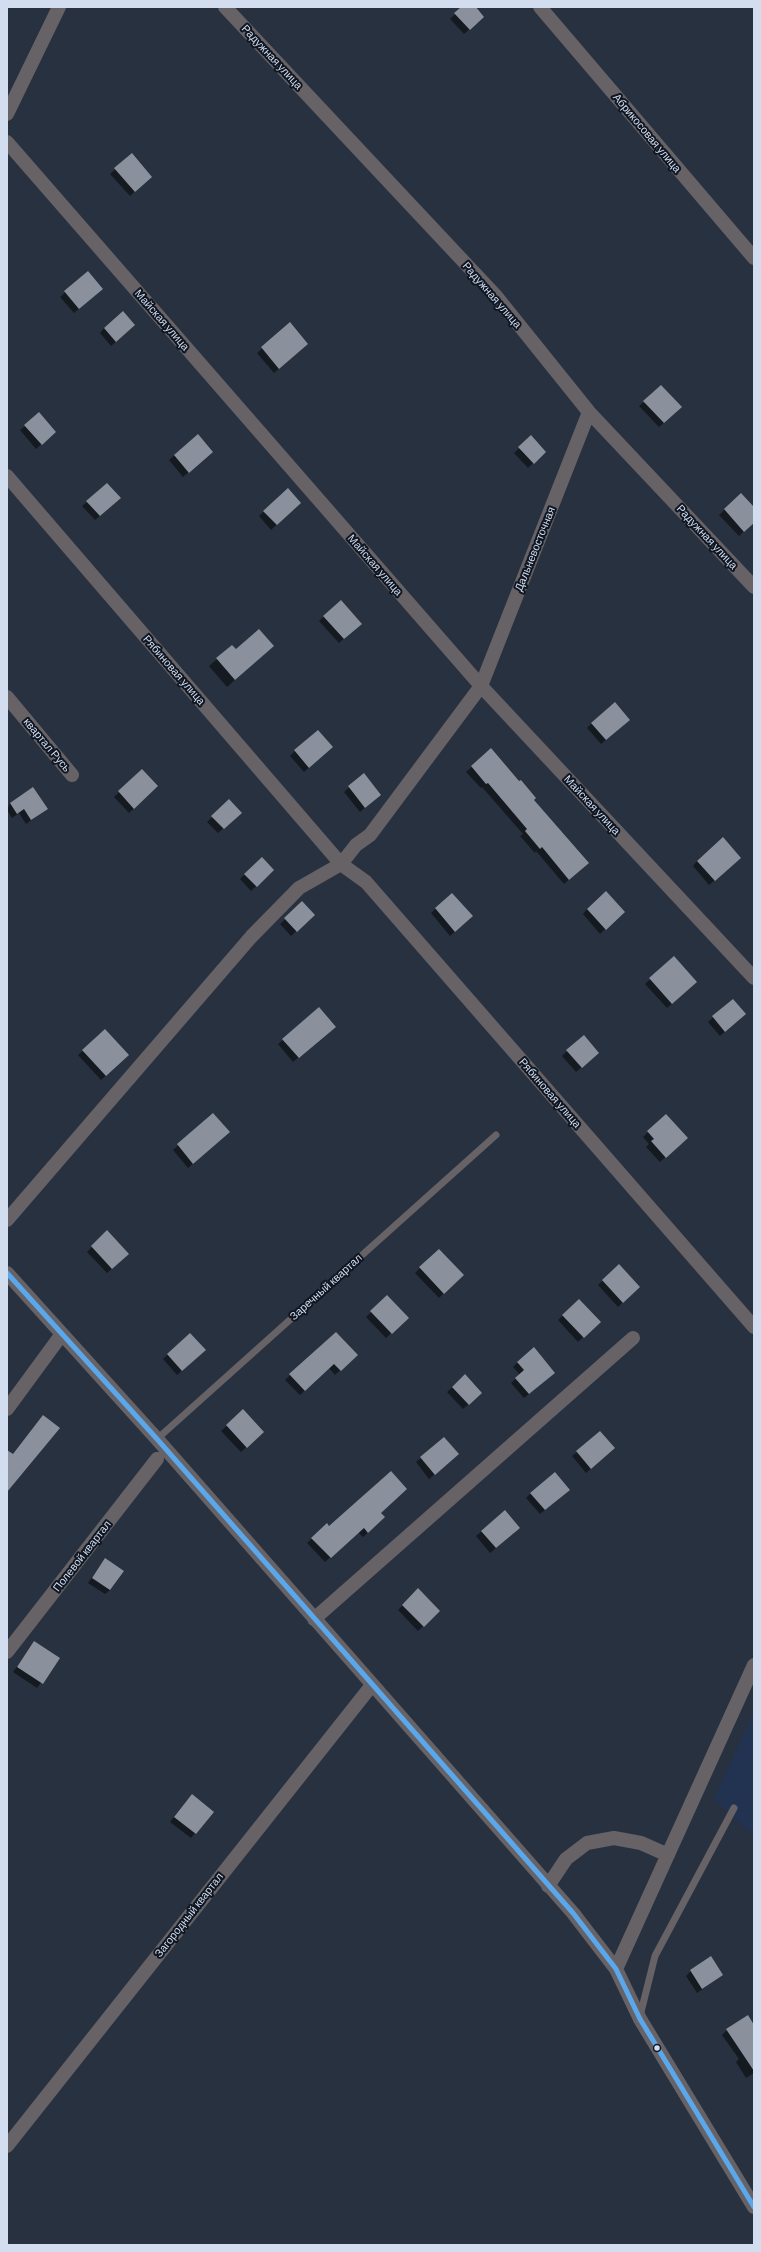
<!DOCTYPE html>
<meta charset="utf-8">
<style>
body{margin:0}
#map{position:relative;width:761px;height:2252px;overflow:hidden;background:#28313f;font-family:Barlow,sans-serif}
canvas{display:block}
.frame{position:absolute;inset:0;border:8px solid #d2ddef;pointer-events:none}
</style>
<div id="map">
<canvas width="761" height="2252"></canvas>
<div class="frame"></div>
</div>
<script>
const ctx = document.querySelector('canvas').getContext('2d');
ctx.lineJoin = 'round';
function fill(path, color) {
  ctx.fillStyle = color;
  ctx.fill(path, 'evenodd');
}
function poly(rows) {
  const path = new Path2D();
  for (const r of rows) {
    path.moveTo(r[0], r[1]);
    for (let i = 2; i < r.length; i += 2) path.lineTo(r[i], r[i + 1]);
  }
  return path;
}
function stroke(path, color, width, dash) {
  ctx.strokeStyle = color;
  ctx.lineWidth = width;
  ctx.lineCap = dash ? 'butt' : 'round';
  ctx.setLineDash(dash || []);
  ctx.stroke(path);
}
function write(font, color, halo, rows, align = 'center') {
  ctx.font = font + ' Barlow,sans-serif';
  ctx.lineWidth = 4;
  ctx.setLineDash([]);
  ctx.textBaseline = 'middle';
  ctx.strokeStyle = halo;
  ctx.fillStyle = color;
  for (const [text, x, y, turn = 0] of rows) {
    ctx.save();
    ctx.translate(x, y);
    ctx.rotate((+turn || 0) * Math.PI / 180);
    ctx.textAlign = isNaN(turn) ? turn : align;
    if (halo) ctx.strokeText(text, 0, 0);
    ctx.fillText(text, 0, 0);
    ctx.restore();
  }
}
fill(poly([
 [754,1711,754,1836,714,1799]
]), '#213351');
fill(poly([
 [463,7,474,7,478,22,464,34,450,19],
 [132,155,146,181,130,196,110,174],
 [88,272,97,293,74,313,60,297],
 [290,324,302,349,274,373,257,353],
 [104,328,129,330,111,346,100,333],
 [644,402,676,412,659,427,639,406],
 [25,426,50,436,36,449,20,430],
 [197,436,206,457,183,477,169,460],
 [531,437,545,452,528,468,514,453],
 [741,494,754,509,754,522,739,536,719,515],
 [87,502,115,503,95,520,82,506],
 [295,507,271,530,259,516,264,511],
 [324,616,356,628,339,643,319,621],
 [273,646,227,687,209,666,217,659,236,651],
 [592,723,624,725,601,744,587,728],
 [491,750,532,800,583,868,564,884,536,851,535,853,520,836,523,834,482,787,481,788,466,772],
 [295,751,327,752,304,772,290,756],
 [142,770,157,786,129,813,114,797],
 [364,774,375,799,360,812,344,792],
 [229,801,240,813,218,833,207,822],
 [10,803,46,809,26,824,19,813,12,818,7,810],
 [262,858,273,870,251,891,240,879],
 [697,861,735,863,709,885,693,866],
 [452,894,467,921,450,936,431,913],
 [302,903,313,915,291,936,280,924],
 [587,909,619,916,600,934,583,914],
 [673,958,691,987,667,1008,645,984],
 [733,1000,740,1019,720,1036,708,1022],
 [105,1030,128,1055,101,1080,78,1055],
 [329,1031,293,1062,278,1044,283,1040],
 [567,1051,593,1057,576,1072,562,1056],
 [213,1114,224,1137,188,1168,173,1150],
 [666,1115,681,1143,660,1162,646,1147,649,1144,643,1137],
 [107,1232,128,1254,107,1273,87,1252],
 [619,1265,639,1287,618,1307,598,1285],
 [420,1268,462,1275,439,1298,415,1273],
 [387,1297,407,1318,386,1338,366,1317],
 [579,1300,599,1322,578,1342,558,1320],
 [190,1334,199,1355,177,1375,163,1359],
 [356,1355,335,1375,329,1368,300,1395,285,1380,290,1375],
 [518,1362,549,1377,524,1398,511,1383,520,1375,513,1367],
 [465,1376,481,1393,463,1409,447,1392],
 [243,1411,262,1432,241,1452,221,1431],
 [577,1452,609,1453,586,1473,572,1456],
 [421,1458,453,1459,429,1479,416,1462],
 [531,1493,563,1495,540,1514,526,1498],
 [505,1512,514,1533,490,1553,476,1536],
 [380,1513,384,1517,363,1537,358,1532,325,1562,307,1543,327,1525,329,1527],
 [105,1559,110,1590,105,1594,88,1583],
 [418,1590,439,1611,418,1631,398,1610],
 [35,1642,59,1658,37,1688,13,1672],
 [187,1800,195,1833,191,1838,170,1822],
 [691,1971,722,1975,697,1993,686,1976],
 [754,2026,754,2073,746,2078,736,2062,739,2059,722,2035,727,2030]
]), '#0007');
fill(poly([
 [461,7,476,7,484,17,470,30,454,13],
 [132,153,152,177,135,192,114,168],
 [88,271,103,289,79,309,64,291],
 [123,311,135,325,116,342,104,328],
 [290,322,308,344,279,369,261,347],
 [661,385,682,407,664,423,643,401],
 [39,412,56,432,42,445,24,425],
 [198,434,213,452,189,473,174,455],
 [531,435,546,452,534,464,518,447],
 [107,483,121,498,100,516,86,501],
 [288,488,301,503,277,525,263,511],
 [741,493,754,507,754,523,744,532,724,509],
 [341,600,362,624,344,639,323,616],
 [259,629,274,646,235,680,216,658,232,645,236,649],
 [615,702,630,720,606,740,591,723],
 [318,730,333,747,309,768,294,750],
 [491,748,519,781,521,780,536,798,534,800,589,863,569,880,542,847,540,849,525,831,527,829,488,783,486,784,471,766],
 [142,769,158,786,134,809,118,791],
 [364,773,381,795,365,808,348,786],
 [33,787,48,809,31,820,24,809,17,814,10,803],
 [229,799,242,813,224,829,211,816],
 [723,837,741,858,715,881,697,861],
 [262,857,274,870,257,887,244,874],
 [606,891,625,912,606,930,587,909],
 [452,893,473,916,455,932,435,908],
 [302,901,315,915,297,932,284,918],
 [674,956,697,982,672,1004,649,978],
 [733,999,746,1014,725,1032,712,1016],
 [319,1007,336,1027,299,1058,282,1039],
 [105,1029,129,1055,106,1076,82,1050],
 [584,1035,599,1053,582,1068,566,1050],
 [213,1113,230,1132,193,1164,177,1144],
 [666,1114,688,1138,666,1158,651,1141,654,1139,647,1131],
 [107,1230,129,1254,112,1269,91,1246],
 [439,1249,464,1275,444,1294,419,1267],
 [619,1264,640,1287,623,1303,602,1280],
 [387,1295,409,1318,392,1334,370,1311],
 [579,1299,601,1322,584,1338,562,1315],
 [336,1332,358,1355,341,1371,334,1364,305,1391,289,1374],
 [190,1333,206,1350,182,1371,167,1354],
 [534,1347,555,1373,529,1394,515,1378,524,1370,517,1362],
 [465,1374,482,1393,469,1405,452,1387],
 [243,1409,264,1432,247,1448,226,1425],
 [43,1415,60,1428,7,1492,7,1450,13,1454],
 [600,1431,615,1448,591,1469,576,1451],
 [444,1437,459,1454,435,1475,420,1457],
 [391,1471,407,1489,381,1513,385,1517,368,1533,364,1528,331,1558,311,1538,327,1523,329,1526],
 [555,1472,570,1490,545,1510,530,1493],
 [505,1510,520,1528,496,1548,481,1531],
 [105,1558,124,1571,110,1590,92,1578],
 [418,1588,440,1611,424,1627,402,1605],
 [34,1641,60,1658,43,1684,17,1667],
 [192,1794,214,1812,196,1834,174,1817],
 [711,1956,723,1975,702,1989,690,1970],
 [748,2015,754,2025,754,2071,726,2029]
]), '#8a919c');
stroke(poly([
 [157,1439,496,1135],
 [640,2016,655,1956,734,1808]
]), '#666265', 7);
stroke(poly([
 [225,7,495,295,589,412,754,587],
 [540,7,754,258],
 [7,114,59,7],
 [7,142,481,686,754,978],
 [7,476,341,864,356,845,370,835,481,686,589,412],
 [7,697,72,775],
 [7,1220,251,937,299,888,341,864,366,882,754,1327],
 [7,1273,157,1439,573,1913,616,1969,640,2019,754,2207],
 [7,1409,62,1334],
 [314,1619,633,1338],
 [7,1652,157,1459],
 [548,1886,566,1859,587,1843,614,1838,641,1843,668,1855],
 [616,1969,754,1665],
 [7,2146,372,1685]
]), '#666265', 14);
stroke(poly([
 [7,1273,157,1439,573,1913,616,1969,640,2019,754,2207]
]), '#5aa8eb', 5);
for (const [x, y, r, color] of [
 [657,2048,3.5,"#d2ddef"]
]) {
  const dot = new Path2D();
  dot.arc(x, y, r, 0, 2 * Math.PI);
  ctx.fillStyle = color;
  ctx.fill(dot);
  stroke(dot, '#0f1622', 1.5);
}
write('11px', '#d2ddef', '#0f1622', [
 ["Радужная улица",272,57,47],
 ["Абрикосовая улица",647,133,50],
 ["Радужная улица",492,295,49],
 ["Майская улица",162,320,49],
 ["Радужная улица",707,537,47],
 ["Дальневосточная",535,549,-68],
 ["Майская улица",375,565,49],
 ["Рябиновая улица",174,670,49],
 ["квартал Русь",47,745,50],
 ["Майская улица",592,805,47],
 ["Рябиновая улица",550,1093,49],
 ["Заречный квартал",326,1287,-42],
 ["Полевой квартал",82,1556,-52],
 ["Загородный квартал",189,1915,-52]
]);
</script>
